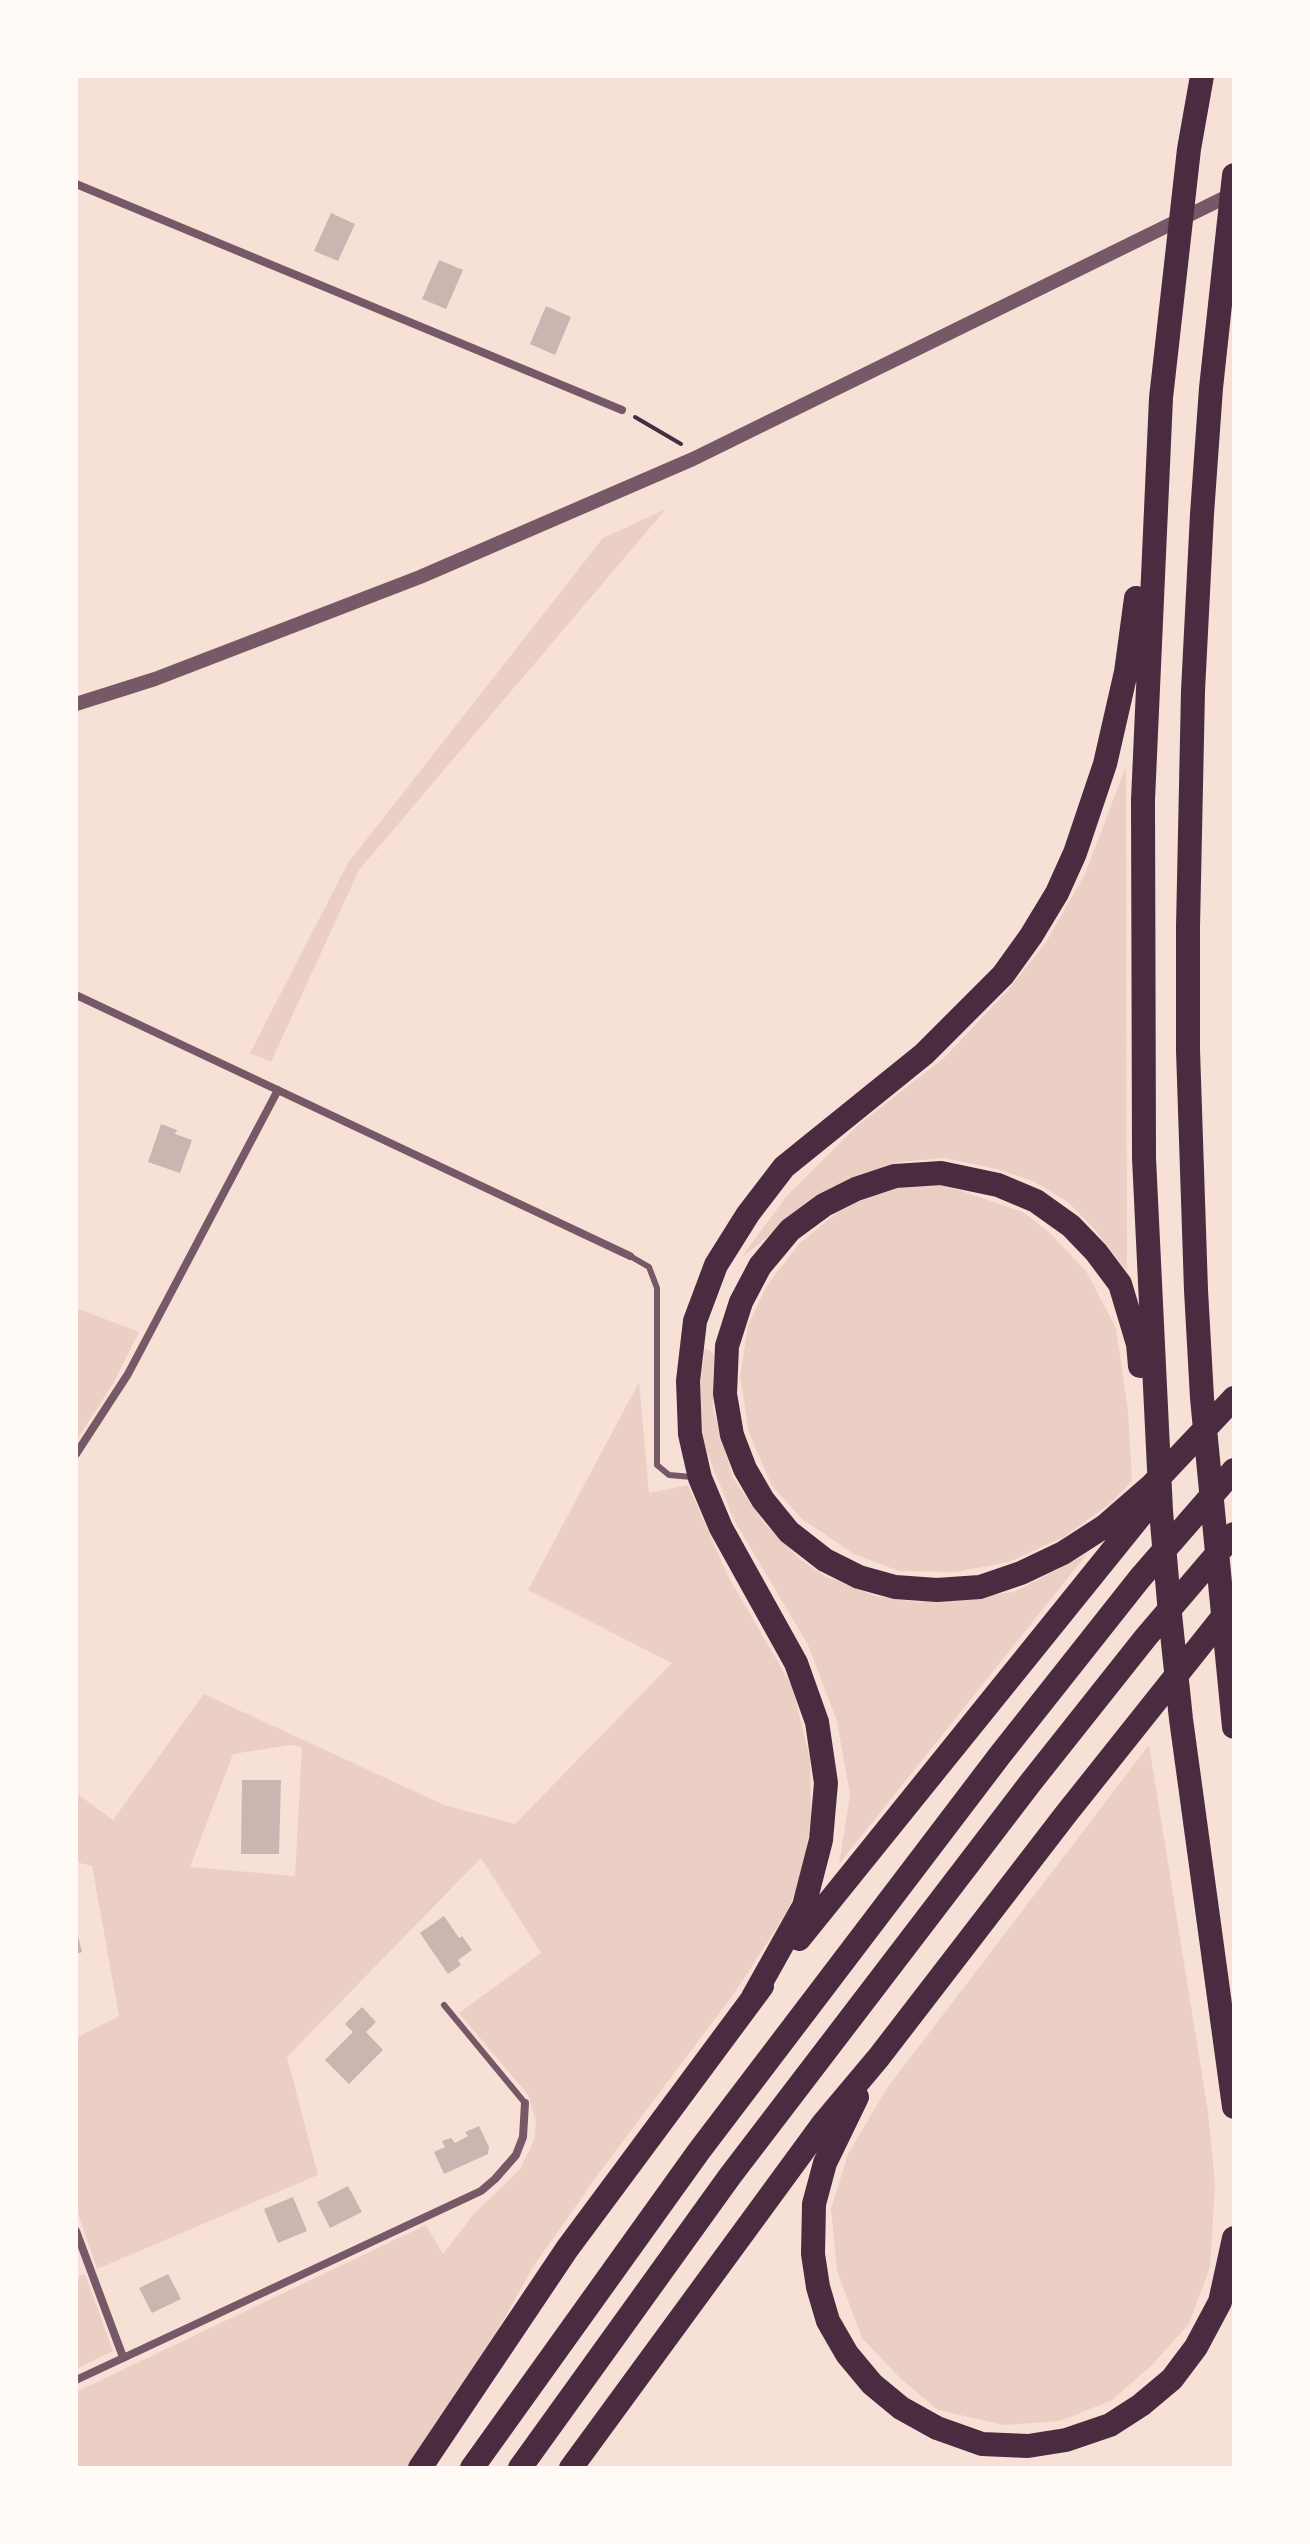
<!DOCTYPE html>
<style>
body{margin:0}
#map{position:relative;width:1310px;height:2544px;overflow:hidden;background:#f7e1d7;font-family:"Archivo Narrow",sans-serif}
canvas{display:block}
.frame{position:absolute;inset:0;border:78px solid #fffaf5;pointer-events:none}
</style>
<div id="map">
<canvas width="1310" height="2544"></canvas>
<div class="frame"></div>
</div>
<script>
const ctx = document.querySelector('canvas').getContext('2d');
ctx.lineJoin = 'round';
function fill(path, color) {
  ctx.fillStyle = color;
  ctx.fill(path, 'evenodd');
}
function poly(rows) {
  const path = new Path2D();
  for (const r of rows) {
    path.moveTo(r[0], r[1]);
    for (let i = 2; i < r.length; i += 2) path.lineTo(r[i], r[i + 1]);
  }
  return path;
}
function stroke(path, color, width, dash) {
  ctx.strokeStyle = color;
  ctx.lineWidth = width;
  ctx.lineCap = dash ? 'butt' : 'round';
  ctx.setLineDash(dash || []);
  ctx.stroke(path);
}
fill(poly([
 [666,509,359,870,271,1062,250,1053,348,863,603,538],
 [1126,766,1127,1271,1095,1230,1068,1202,1033,1181,997,1169,944,1158,899,1162,830,1188,741,1258,786,1197,858,1125,944,1058,1008,990,1046,942,1085,874],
 [935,1182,1023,1212,1050,1233,1086,1271,1116,1328,1128,1411,1132,1481,1111,1503,1064,1537,1009,1562,955,1572,899,1571,854,1554,802,1519,772,1486,749,1433,740,1376,748,1326,766,1287,799,1244,839,1211,882,1190],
 [76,1308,139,1332,114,1382,76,1441],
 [705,1348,714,1354,713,1409,733,1478,765,1524,800,1559,825,1576,875,1596,916,1602,962,1599,1014,1592,1087,1554,839,1864,850,1795,837,1721,808,1645,734,1520,703,1442,700,1387],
 [639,1382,649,1493,688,1485,729,1578,792,1686,810,1758,811,1816,804,1867,788,1911,735,1992,599,2173,533,2267,494,2337,406,2468,76,2468,76,2392,426,2225,443,2254,473,2215,520,2169,534,2140,536,2121,528,2095,459,2013,541,1953,481,1858,287,2057,318,2175,97,2269,76,2208,76,2038,119,2016,92,1866,76,1862,76,1793,113,1820,204,1694,444,1805,515,1824,672,1663,528,1590],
 [291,1745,302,1747,295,1876,190,1867,233,1754],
 [1149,1745,1208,2112,1215,2184,1210,2267,1189,2324,1151,2366,1112,2400,1060,2421,1004,2425,938,2410,901,2379,862,2338,837,2271,831,2209,848,2154,887,2088],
 [85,2274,113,2351,76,2369,76,2278]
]), '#ebcfc5');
fill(poly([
 [331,213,355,224,338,261,314,251],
 [439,260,463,270,446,309,422,299],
 [546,306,571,317,555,355,530,344],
 [161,1124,177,1130,175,1134,192,1140,180,1173,148,1162],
 [242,1780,281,1780,279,1854,241,1854],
 [444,1916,459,1938,462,1936,472,1950,458,1960,461,1965,448,1974,420,1933],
 [76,1928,82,1952,76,1954],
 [362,2007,376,2022,366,2032,383,2050,349,2084,325,2060,353,2032,345,2024],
 [479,2126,489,2147,488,2154,444,2174,434,2152,445,2147,442,2141,451,2138,455,2143,468,2136,465,2132],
 [348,2186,362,2212,330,2228,317,2202],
 [293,2197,307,2231,278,2243,264,2209],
 [168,2274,181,2299,152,2313,139,2288]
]), '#ccb4b1');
stroke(poly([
 [635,417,681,444]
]), '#4a2c40', 4);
stroke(poly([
 [630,1256,649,1267,657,1288,657,1465,669,1475,692,1477],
 [444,2005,525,2103]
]), '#755966', 6);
stroke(poly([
 [76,184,622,410],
 [76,995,630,1256],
 [76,1454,128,1374,278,1090],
 [76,2231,123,2357],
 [76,2380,481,2191,495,2179,516,2155,523,2137,525,2103]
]), '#755966', 8);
stroke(poly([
 [76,704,155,679,420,577,693,459,1234,193]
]), '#755966', 14);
stroke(poly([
 [1202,76,1189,149,1161,398,1143,800,1144,1158,1161,1511,1170,1614,1181,1719,1234,2107],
 [1234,175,1211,388,1202,514,1193,691,1188,927,1188,1050,1196,1290,1202,1398,1234,1727],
 [1140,1366,1138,1344,1120,1284,1096,1252,1071,1226,1036,1201,998,1185,941,1173,895,1176,856,1189,824,1205,790,1230,760,1266,741,1302,727,1346,725,1394,732,1435,745,1469,763,1500,789,1532,825,1560,859,1577,895,1587,937,1590,980,1587,1021,1573,1063,1553,1105,1526,1152,1485,1234,1398],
 [799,1939,1158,1494],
 [753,1997,804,1906,821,1840,826,1783,817,1722,796,1663,721,1528,700,1478,690,1434,688,1381,695,1321,716,1265,748,1214,784,1167,924,1054,1003,975,1031,936,1057,893,1075,853,1105,764,1126,672,1136,598],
 [857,2097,825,2163,814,2204,813,2254,818,2287,828,2321,847,2354,872,2384,901,2408,937,2428,982,2444,1028,2446,1066,2440,1110,2425,1141,2405,1172,2379,1196,2347,1220,2302,1234,2238],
 [420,2468,567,2249,762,1986],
 [472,2468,699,2151,1000,1755,1140,1578,1234,1470],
 [520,2468,730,2176,1031,1782,1146,1637,1234,1534],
 [571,2468,822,2125,879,2057,1066,1814,1226,1613]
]), '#4a2c40', 24);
</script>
